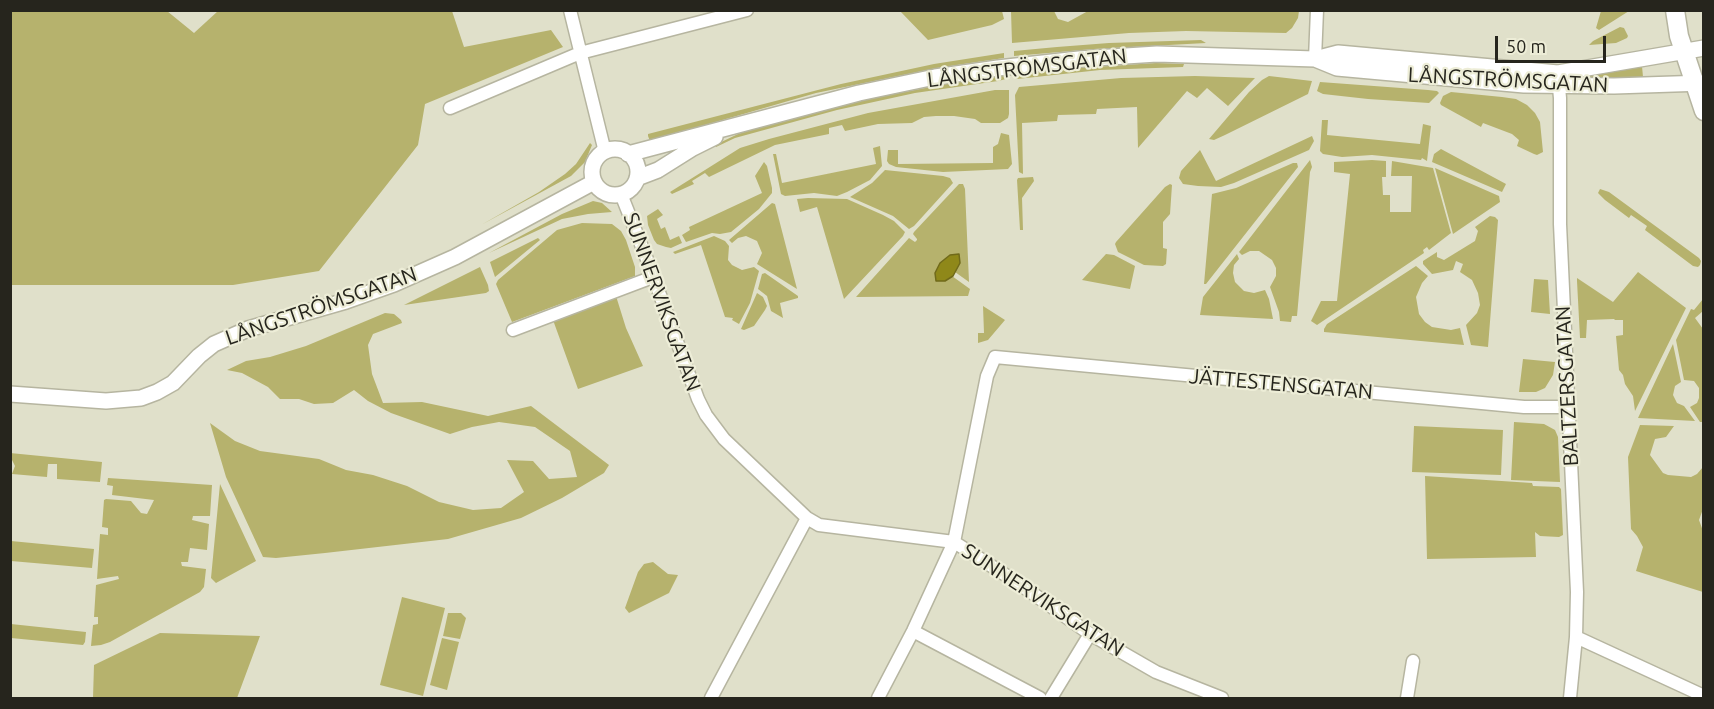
<!DOCTYPE html>
<meta charset="utf-8">
<style>
body{margin:0}
#map{position:relative;width:1714px;height:709px;overflow:hidden;background:#e0e0ca;font-family:Ubuntu,sans-serif}
canvas{display:block}
.frame{position:absolute;inset:0;border:12px solid #26251d;pointer-events:none}
.scale{position:absolute;left:1495px;top:36px;width:111px;height:27px;box-sizing:border-box;border:3px solid #26251d;border-top:0;padding-left:8px;font-size:18px;line-height:21px;white-space:nowrap;color:#26251d;-webkit-text-stroke:4px #ededd7;paint-order:stroke}
</style>
<div id="map">
<canvas width="1714" height="709"></canvas>
<div class="frame"></div>
<div class="scale">50 m</div>
</div>
<script>
const ctx = document.querySelector('canvas').getContext('2d');
ctx.lineJoin = 'round';
function fill(path, color) {
  ctx.fillStyle = color;
  ctx.fill(path, 'evenodd');
}
function poly(rows) {
  const path = new Path2D();
  for (const r of rows) {
    if (r.length === 3) {
      path.moveTo(r[0] + r[2], r[1]);
      path.arc(r[0], r[1], r[2], 0, 2 * Math.PI);
      continue;
    }
    path.moveTo(r[0], r[1]);
    for (let i = 2; i < r.length; i += 2) path.lineTo(r[i], r[i + 1]);
  }
  return path;
}
function stroke(path, color, width, dash) {
  ctx.strokeStyle = color;
  ctx.lineWidth = width;
  ctx.lineCap = dash ? 'butt' : 'round';
  ctx.setLineDash(dash || []);
  ctx.stroke(path);
}
function write(font, color, halo, rows, align = 'center') {
  ctx.font = font + ' Ubuntu,sans-serif';
  ctx.lineWidth = 4.5;
  ctx.setLineDash([]);
  ctx.textBaseline = 'middle';
  ctx.strokeStyle = halo;
  ctx.fillStyle = color;
  for (const [text, x, y, turn = 0] of rows) {
    ctx.save();
    ctx.translate(x, y);
    ctx.rotate((+turn || 0) * Math.PI / 180);
    ctx.textAlign = isNaN(turn) ? turn : align;
    if (halo) ctx.strokeText(text, 0, 0);
    ctx.fillText(text, 0, 0);
    ctx.restore();
  }
}
fill(poly([
 [11,10,167,11,194,33,218,11,452,11,464,47,551,30,563,47,425,104,418,145,319,271,233,285,11,285],
 [900,11,1002,11,1004,19,992,25,928,40],
 [1088,11,1088,10,1299,11,1298,18,1292,28,1286,33,1186,31,1129,33,1012,43,1011,11,1054,11,1058,19,1068,22],
 [1601,11,1629,10,1629,11,1599,30,1596,28],
 [1620,27,1624,28,1628,36,1627,38,1616,43,1589,45,1593,41],
 [1201,40,1206,43,1094,49,1014,56,1014,51,1057,47,1109,43],
 [1004,53,1004,58,937,68,816,93,650,141,648,136,648,134,841,84,934,64],
 [1156,63,1184,64,1183,67,1100,70,1017,79,1015,76,1016,73,1061,69],
 [1642,66,1643,77,1591,80,1590,79,1590,74],
 [1004,75,1006,79,998,81,915,93,837,110,735,138,716,147,715,145,738,134,763,126,862,100,946,84],
 [1195,76,1255,78,1228,106,1207,88,1197,98,1187,91,1138,148,1137,107,1097,109,1096,114,1058,115,1057,121,1022,123,1023,174,1019,172,1015,95,1019,87,1121,78],
 [1269,76,1312,81,1308,94,1225,135,1214,140,1209,139,1249,92,1262,80],
 [1320,82,1428,90,1437,91,1439,93,1429,103,1368,99,1323,94,1317,91],
 [995,90,1009,90,1009,114,1008,118,1000,123,981,123,975,119,954,116,936,116,924,117,912,123,878,124,845,131,842,125,829,128,829,134,775,145,709,177,705,173,692,181,694,184,672,194,670,192,740,148,769,139,868,113],
 [1451,92,1502,97,1516,99,1527,105,1535,113,1540,122,1543,152,1537,155,1534,154,1517,146,1519,140,1512,134,1483,123,1481,127,1441,105,1440,103,1443,96],
 [1322,120,1328,120,1327,135,1420,144,1423,124,1431,126,1427,161,1422,158,1421,160,1372,155,1342,157,1323,154,1320,151],
 [1001,133,1009,135,1012,164,1008,169,943,172,896,167,889,164,887,161,888,150,898,150,898,164,993,163,993,147,998,144],
 [1312,136,1314,141,1309,150,1234,183,1221,187,1198,186,1183,184,1179,178,1181,171,1200,150,1216,181],
 [590,143,592,145,585,162,571,176,481,225,539,192,565,174,576,164],
 [880,146,882,166,870,180,847,192,837,196,814,193,785,196,781,194,773,154,776,154,782,183,876,164,873,148],
 [1441,149,1506,184,1502,192,1432,162,1434,154],
 [1310,160,1312,167,1310,172,1297,316,1292,316,1291,322,1280,321,1279,312,1270,287,1276,276,1276,268,1272,260,1259,251,1250,251,1242,255,1239,252],
 [1372,160,1386,161,1386,177,1382,177,1383,195,1390,195,1390,212,1411,212,1412,176,1391,176,1392,161,1433,168,1451,233,1429,250,1427,247,1423,250,1424,253,1317,325,1311,321,1321,301,1337,301,1350,174,1334,172,1334,162],
 [764,162,767,166,772,188,772,193,759,209,731,232,720,234,712,233,686,242,682,235,690,230,689,227,762,193,755,176],
 [1293,163,1297,163,1298,167,1206,284,1204,284,1212,194,1236,188],
 [1435,168,1499,196,1500,202,1453,234],
 [885,170,943,176,950,178,953,183,914,226,909,229,893,216,850,197,872,183],
 [1033,177,1034,181,1022,198,1023,230,1020,230,1017,180,1018,178],
 [959,184,963,184,965,189,969,282,955,272,960,263,952,276,970,289,968,296,856,297,909,238,915,242,917,240,917,239,913,234,914,232],
 [1170,184,1172,185,1170,214,1163,222,1163,248,1167,249,1166,264,1163,266,1144,265,1118,252,1115,244,1116,242,1165,187],
 [1600,189,1609,192,1699,258,1701,261,1700,265,1698,267,1693,266,1645,230,1647,226,1631,215,1629,218,1605,200,1598,193],
 [808,198,847,199,883,215,894,221,905,232,903,236,844,299,817,207,800,212,797,199],
 [593,201,602,203,612,212,588,214,562,219,489,253,562,214],
 [772,203,775,204,797,289,757,264,762,253,757,241,746,236,738,238,732,243,729,240],
 [658,209,663,215,657,219,661,229,665,227,670,240,679,236,682,243,671,248,666,247,657,244,654,240,648,225,647,216],
 [1490,216,1495,217,1498,220,1488,347,1471,345,1466,325,1477,313,1480,305,1478,293,1472,280,1460,272,1463,264,1456,261,1453,270,1432,274,1423,264,1423,261,1437,252,1437,257,1444,260,1475,241,1478,231,1475,227],
 [582,223,612,224,621,231,626,240,635,267,635,276,512,322,496,284,498,280,557,230],
 [714,236,725,241,729,246,728,260,732,265,742,270,754,267,759,271,750,303,739,324,732,320,733,318,725,317,701,245,675,254,673,252],
 [538,238,540,240,495,277,490,262],
 [1106,254,1114,255,1135,266,1130,289,1082,280],
 [1237,254,1239,259,1234,265,1233,273,1235,282,1244,291,1254,293,1265,290,1269,299,1273,319,1200,315,1203,297],
 [1416,266,1428,276,1422,283,1416,297,1419,314,1425,322,1432,327,1451,330,1460,328,1464,345,1324,332,1324,329,1327,324],
 [480,267,488,285,489,291,486,293,404,305],
 [1638,272,1686,308,1635,411,1633,396,1625,384,1623,375,1619,370,1616,336,1623,335,1623,320,1615,320,1614,319,1587,320,1586,338,1580,338,1577,281,1577,278,1613,302],
 [765,273,798,296,798,298,780,303,783,318,771,311,767,296,758,289,762,274],
 [1534,279,1548,280,1550,314,1531,312],
 [757,293,763,297,767,306,765,310,754,326,744,330,741,329],
 [616,296,626,328,643,366,578,389,553,320],
 [1703,299,1703,311,1695,318,1703,329,1703,422,1700,422,1690,407,1697,403,1699,398,1699,388,1694,381,1684,380,1676,340,1691,309,1694,310],
 [983,306,1005,320,988,340,978,343,978,333,984,333],
 [385,313,394,314,401,320,402,323,373,334,368,345,372,374,383,403,422,402,488,416,531,406,609,465,604,473,562,498,521,518,448,539,325,553,276,558,263,557,226,477,210,423,235,441,260,451,319,459,346,470,373,475,407,486,439,502,473,510,501,508,524,492,507,460,533,461,549,479,577,477,570,451,535,427,499,422,472,427,450,434,391,413,368,401,354,390,333,403,314,404,299,399,280,399,268,387,242,373,227,370,246,361,270,357,306,346],
 [1673,344,1681,382,1675,386,1673,395,1677,403,1684,406,1695,421,1638,418],
 [1523,359,1555,362,1553,375,1545,388,1536,392,1519,392],
 [1514,422,1544,424,1555,430,1558,437,1560,482,1511,480],
 [1640,425,1674,426,1666,437,1655,439,1650,455,1663,473,1668,475,1691,477,1697,474,1703,467,1703,509,1699,520,1703,531,1703,592,1636,571,1643,547,1637,536,1631,529,1628,457],
 [1414,426,1503,430,1501,475,1412,472],
 [10,453,102,462,100,482,57,479,57,464,48,464,47,477,12,474,15,466,11,458],
 [1425,476,1532,483,1533,486,1559,487,1561,489,1563,535,1559,537,1540,536,1535,532,1536,557,1427,559],
 [108,478,212,485,210,516,193,516,192,520,209,524,207,550,190,548,188,562,181,562,182,566,206,569,204,587,200,592,110,642,101,645,91,646,93,625,98,624,98,617,94,617,96,585,119,579,118,576,97,579,100,534,108,535,108,528,102,527,104,500,106,499,131,501,141,513,147,514,154,500,112,495,113,486,107,485],
 [220,484,256,561,216,583,211,578],
 [11,541,94,549,92,568,11,561],
 [653,562,668,574,678,575,669,593,629,613,625,608,638,572,644,564],
 [402,597,445,608,423,696,380,685],
 [461,613,466,618,460,639,443,636,448,613],
 [11,624,86,632,85,642,83,645,11,638],
 [160,633,260,636,237,698,93,698,94,665],
 [442,638,459,642,447,690,430,685]
]), '#b6b26d');
const water = poly([
 [959,254,960,263,953,276,945,281,936,281,935,273,940,263,950,255,959,254]
]);
fill(water, '#8f8819');
stroke(water, '#706a1a', 1.5);
const minor = poly([
 [570,10,605,152],
 [1315,59,1317,10],
 [1558,77,1560,98,1560,224,1577,592,1576,637,1570,698],
 [450,108,580,53,747,10],
 [621,194,648,262,698,399,706,415,724,439,807,518,819,525,954,542,1018,583,1090,634,1156,672,1222,698],
 [513,330,653,277],
 [913,631,1040,698],
 [1576,637,1704,696],
 [711,698,807,518],
 [878,698,913,631,954,542,987,376,995,357,1524,407,1567,407],
 [1051,698,1090,634],
 [1407,698,1413,661]
]);
const tertiary = poly([
 [1315,59,1337,68,1524,85,1614,86,1704,83],
 [615,172,23],
 [628,154,859,93,935,77,998,68,1079,59,1157,54,1315,59,1338,53,1558,73,1704,48],
 [637,178,658,170,693,148,715,137],
 [10,394,106,401,141,398,157,392,173,383,199,356,214,344,248,329,346,301,394,284,455,257,594,182]
]);
const secondary = poly([
 [1675,10,1679,36,1704,111]
]);
stroke(minor, '#b6b5a0', 15);
stroke(tertiary, '#b6b5a0', 18);
stroke(secondary, '#b6b5a0', 21);
stroke(minor, '#fff', 12);
stroke(tertiary, '#fff', 15);
stroke(secondary, '#fff', 18);
write('21px', '#26251d', '#ededd7', [
 ["LÅNGSTRÖMSGATAN",1027,68,-7],
 ["LÅNGSTRÖMSGATAN",1508,80,3],
 ["SUNNERVIKSGATAN",662,302,70],
 ["LÅNGSTRÖMSGATAN",321,306,-19],
 ["JÄTTESTENSGATAN",1281,384,5],
 ["BALTZERSGATAN",1567,386,-93],
 ["SUNNERVIKSGATAN",1043,600,33]
]);
</script>
